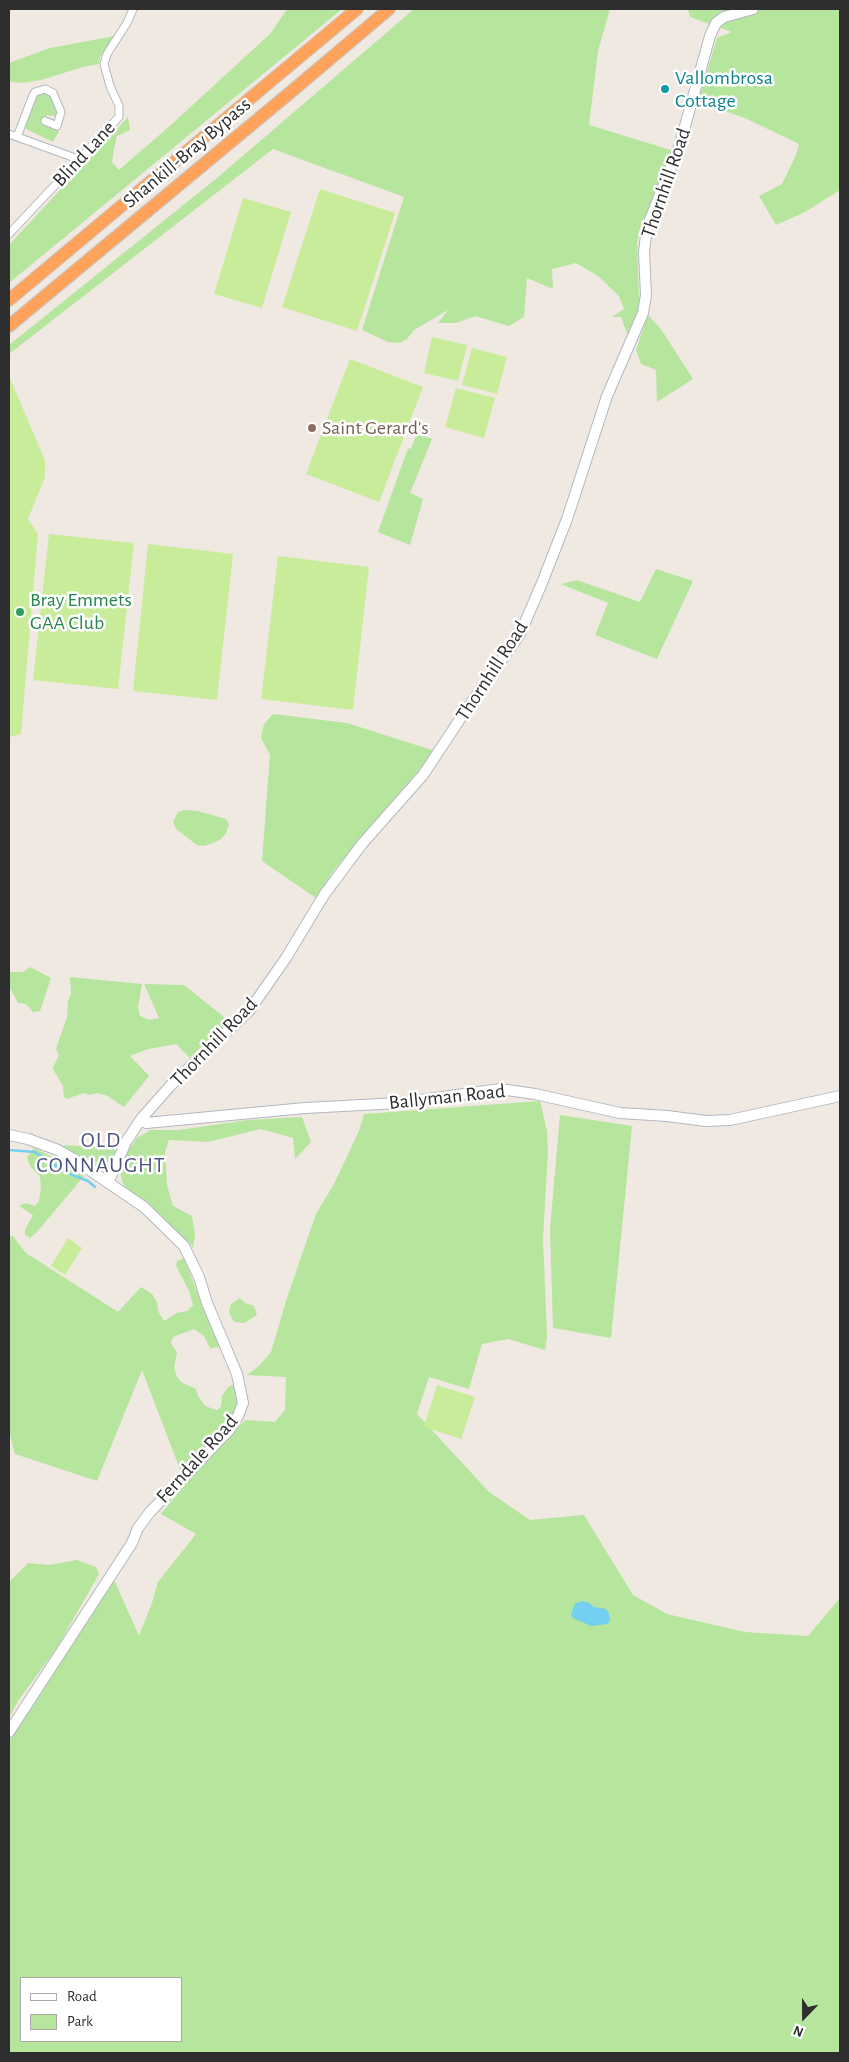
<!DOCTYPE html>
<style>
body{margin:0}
#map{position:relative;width:849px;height:2062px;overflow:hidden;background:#efe9e1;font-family:"Alegreya Sans",sans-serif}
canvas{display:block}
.frame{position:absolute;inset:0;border:10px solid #2e2e2e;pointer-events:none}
.legend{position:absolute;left:20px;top:1977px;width:162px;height:65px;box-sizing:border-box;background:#fff;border:1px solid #ababab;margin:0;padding:6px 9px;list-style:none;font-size:15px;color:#2e2e2e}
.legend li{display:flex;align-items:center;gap:10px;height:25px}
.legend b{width:25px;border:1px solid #ababab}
.north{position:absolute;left:779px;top:1992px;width:50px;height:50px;-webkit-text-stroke:4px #fff;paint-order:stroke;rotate:202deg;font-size:14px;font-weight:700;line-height:20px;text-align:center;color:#2e2e2e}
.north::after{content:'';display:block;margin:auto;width:18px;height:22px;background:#2e2e2e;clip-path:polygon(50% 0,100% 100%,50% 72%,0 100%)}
</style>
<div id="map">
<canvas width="849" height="2062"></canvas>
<div class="frame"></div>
<ul class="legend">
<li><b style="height:6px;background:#fff"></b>Road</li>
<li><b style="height:14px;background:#b6e59e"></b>Park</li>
</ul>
<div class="north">N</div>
</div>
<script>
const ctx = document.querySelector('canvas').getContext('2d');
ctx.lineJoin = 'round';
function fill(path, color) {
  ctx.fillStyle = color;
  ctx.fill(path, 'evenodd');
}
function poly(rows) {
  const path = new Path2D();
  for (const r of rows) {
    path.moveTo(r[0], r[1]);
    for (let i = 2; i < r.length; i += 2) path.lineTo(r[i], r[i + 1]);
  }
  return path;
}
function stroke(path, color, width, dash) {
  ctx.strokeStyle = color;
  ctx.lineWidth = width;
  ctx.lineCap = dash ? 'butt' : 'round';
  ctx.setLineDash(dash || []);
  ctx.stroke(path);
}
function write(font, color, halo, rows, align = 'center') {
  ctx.font = font + ' "Alegreya Sans",sans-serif';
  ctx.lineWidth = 5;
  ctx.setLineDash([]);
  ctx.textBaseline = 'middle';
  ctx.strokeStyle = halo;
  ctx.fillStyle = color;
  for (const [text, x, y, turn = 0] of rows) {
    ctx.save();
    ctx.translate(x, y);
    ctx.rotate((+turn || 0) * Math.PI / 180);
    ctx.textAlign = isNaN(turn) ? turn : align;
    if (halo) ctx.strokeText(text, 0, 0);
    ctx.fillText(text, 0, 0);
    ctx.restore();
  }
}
fill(poly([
 [287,9,342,9,9,283,9,245,128,117,130,130,117,136,114,149,112,162,119,170,171,125,271,33],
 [414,9,610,9,598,51,589,125,674,151,641,225,637,242,639,299,638,311,628,336,621,317,612,317,624,309,619,296,598,276,576,263,552,269,553,289,527,278,524,317,509,326,475,316,456,323,438,323,448,310,414,330,407,339,399,343,388,342,362,330,404,197,273,149,9,354,9,345,217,178],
 [688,9,840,9,840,190,805,212,776,225,759,196,782,184,796,155,799,144,747,119,698,101,717,38,732,32,690,17],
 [115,36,100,57,99,64,83,67,41,80,21,83,9,81,9,63,50,48],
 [39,91,51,93,59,111,56,116,47,115,43,125,59,131,53,142,26,129,26,123,36,94],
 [648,315,661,329,693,379,657,402,656,370,641,364,636,350],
 [417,433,432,439,410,493,423,499,410,545,378,532,408,448,411,449],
 [656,569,693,581,657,659,595,635,608,603,561,584,577,580,640,602],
 [273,714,347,723,435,751,334,870,316,898,262,861,270,755,261,738,264,724],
 [184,810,198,811,226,819,229,824,226,833,221,839,213,843,204,846,197,845,176,829,173,822,178,812],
 [30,967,51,978,40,1011,33,1012,26,1004,18,1003,9,986,9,972,23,972],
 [70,977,142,984,138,1007,140,1016,149,1020,159,1018,144,984,184,985,229,1021,190,1058,176,1044,148,1049,130,1056,149,1076,124,1107,106,1095,97,1093,90,1095,83,1093,67,1099,64,1097,63,1086,54,1071,53,1067,59,1055,56,1049,67,1017,68,1001,71,994],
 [540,1101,547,1131,548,1151,543,1239,547,1337,545,1350,508,1339,482,1344,469,1389,429,1377,417,1414,489,1492,530,1520,584,1515,633,1595,667,1614,745,1632,808,1636,840,1598,840,2053,9,2053,9,1740,110,1579,115,1582,139,1636,152,1603,158,1582,196,1534,161,1514,186,1483,245,1420,275,1422,285,1410,286,1377,247,1375,260,1365,271,1352,287,1298,316,1214,334,1184,359,1131,364,1114],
 [21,1978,181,1978,181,2041,21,2041],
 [560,1115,632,1126,611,1338,553,1328,550,1229],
 [302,1117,311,1142,295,1159,293,1138,261,1129,208,1142,169,1140,165,1152,167,1185,173,1206,192,1216,195,1234,193,1248,190,1243,184,1240,160,1214,126,1188,122,1181,120,1171,126,1154,137,1138,151,1130,179,1130,248,1120],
 [119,1142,111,1162,108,1167,103,1168,90,1165,65,1149,64,1145,94,1147],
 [34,1148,57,1159,84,1176,37,1232,30,1238,25,1235,25,1230,33,1215,19,1206,26,1203,35,1206,39,1201,41,1187,40,1176,30,1166,27,1157],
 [13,1236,26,1253,118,1312,141,1287,152,1294,157,1302,158,1311,164,1321,177,1313,187,1311,193,1305,189,1291,176,1266,177,1261,184,1258,203,1308,221,1347,210,1348,204,1336,194,1329,173,1337,171,1343,177,1353,174,1368,177,1377,181,1382,196,1389,198,1396,205,1406,217,1410,221,1407,222,1396,228,1387,237,1383,238,1403,232,1421,183,1477,142,1370,97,1481,15,1454,9,1431,9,1237],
 [240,1298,245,1303,254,1306,257,1315,244,1323,234,1322,229,1312,231,1304],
 [77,1560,96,1567,99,1574,58,1646,18,1701,9,1718,9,1582,28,1563,49,1565]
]), '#b6e59e');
fill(poly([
 [320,189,395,213,357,331,282,307],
 [243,198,291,212,262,308,214,294],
 [432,337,467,345,458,381,424,373],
 [472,348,507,357,497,394,462,385],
 [350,359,423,387,379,502,306,474],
 [9,376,45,460,45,477,28,519,38,534,21,734,9,737],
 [456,388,495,398,484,438,445,427],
 [49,534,134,543,118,689,33,680],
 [148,544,233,554,217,700,133,691],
 [278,556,369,567,353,710,261,699],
 [68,1238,82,1248,65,1275,51,1266],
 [437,1385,475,1397,461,1439,424,1427]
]), '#c9ec9a');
fill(poly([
 [582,1601,589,1603,594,1607,606,1609,609,1614,610,1620,608,1624,591,1626,573,1618,571,1615,573,1608,576,1603]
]), '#75cff0');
stroke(poly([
 [9,1150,35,1152,65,1172,88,1181,95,1187]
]), '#75cff0', 2.5);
const street = poly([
 [9,134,78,159],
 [17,137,33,95,35,92,45,89,53,93,61,112,57,126,45,121],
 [9,234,119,117,119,106,110,86,104,64,107,54,127,23,133,9]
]);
const secondary = poly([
 [141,1119,146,1123,305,1108,399,1103,500,1089,535,1094,620,1113,667,1116,706,1121,730,1120,840,1096],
 [9,1135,28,1139,58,1150,72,1158,144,1207,184,1246,199,1277,207,1303,237,1374,243,1403,238,1416,229,1430,150,1512,138,1528,132,1543,9,1732],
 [108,1183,126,1142,141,1119,171,1085,249,1011,286,958,324,895,362,844,423,775,466,710,520,634,542,583,567,519,607,396,643,313,646,295,644,252,647,227,680,144,710,36,716,23,724,17,753,9]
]);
const highway = poly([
 [9,300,357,9],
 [9,326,292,91,389,9]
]);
stroke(street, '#b4b7c1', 9);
stroke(secondary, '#b4b7c1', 12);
stroke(highway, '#c9c9c9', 14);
stroke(street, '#fff', 7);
stroke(secondary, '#fff', 10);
stroke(highway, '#ffa35c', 12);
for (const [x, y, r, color] of [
 [665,89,5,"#0f9aa8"],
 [312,428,5,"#8d6e63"],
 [20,612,5,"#2e9e5b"]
]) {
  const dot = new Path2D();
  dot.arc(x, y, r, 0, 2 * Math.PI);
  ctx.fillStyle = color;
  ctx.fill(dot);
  stroke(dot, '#fff', 2);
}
write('20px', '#0d838f', '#fff', [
 ["Vallombrosa",675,78],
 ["Cottage",675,101]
], 'left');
write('20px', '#2e2e2e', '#fff', [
 ["Shankill-Bray Bypass",187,153,-40],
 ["Blind Lane",84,154,-47],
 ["Thornhill Road",666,183,-71],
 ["Thornhill Road",492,671,-57],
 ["Thornhill Road",214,1042,-46],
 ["Ballyman Road",447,1097,-6],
 ["Ferndale Road",197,1459,-48]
]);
write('20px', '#785e54', '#fff', [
 ["Saint Gerard's",322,428]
], 'left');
write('20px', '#27864d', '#fff', [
 ["Bray Emmets",30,600],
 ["GAA Club",30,623]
], 'left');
ctx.letterSpacing = '1px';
write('22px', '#4d5680', '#fff', [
 ["OLD",101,1140],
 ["CONNAUGHT",101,1165]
]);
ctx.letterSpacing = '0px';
</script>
